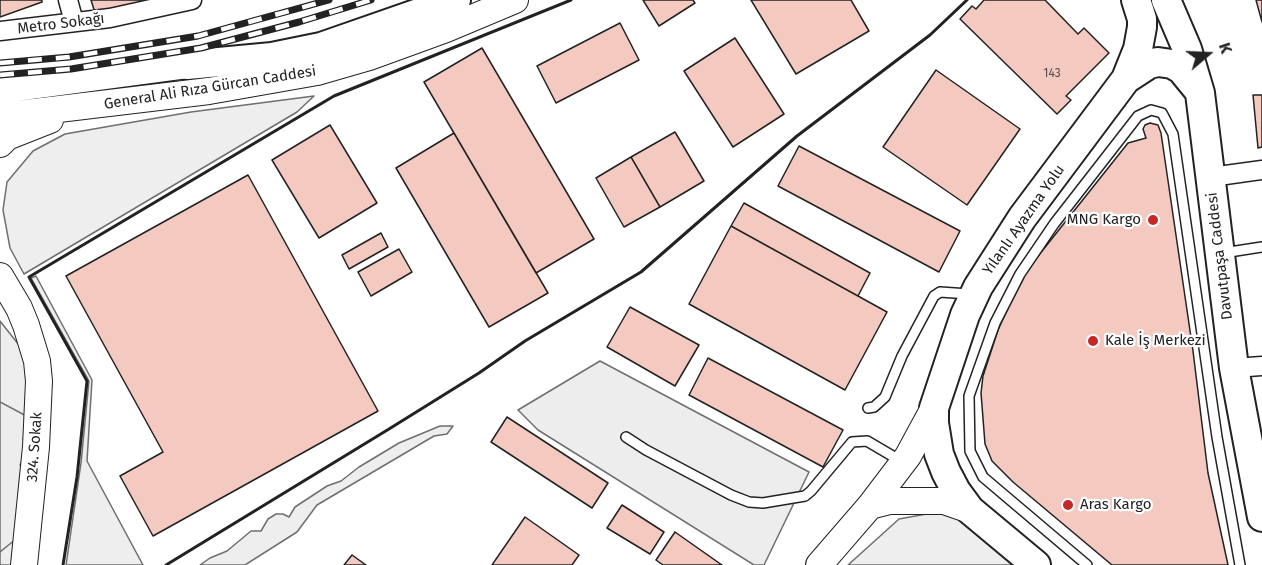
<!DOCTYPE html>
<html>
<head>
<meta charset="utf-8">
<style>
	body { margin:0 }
	#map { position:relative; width:1262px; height:565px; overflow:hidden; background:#fff; font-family:"Fira Sans",sans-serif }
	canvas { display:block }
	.north { position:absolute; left:1178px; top:24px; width:60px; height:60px; -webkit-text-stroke:4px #fff; paint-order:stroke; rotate:71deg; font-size:16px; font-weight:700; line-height:24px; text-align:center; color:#222 }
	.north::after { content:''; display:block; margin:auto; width:21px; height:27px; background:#222; clip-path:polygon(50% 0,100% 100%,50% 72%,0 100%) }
</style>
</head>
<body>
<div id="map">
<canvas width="1262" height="565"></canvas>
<div class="north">K</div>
</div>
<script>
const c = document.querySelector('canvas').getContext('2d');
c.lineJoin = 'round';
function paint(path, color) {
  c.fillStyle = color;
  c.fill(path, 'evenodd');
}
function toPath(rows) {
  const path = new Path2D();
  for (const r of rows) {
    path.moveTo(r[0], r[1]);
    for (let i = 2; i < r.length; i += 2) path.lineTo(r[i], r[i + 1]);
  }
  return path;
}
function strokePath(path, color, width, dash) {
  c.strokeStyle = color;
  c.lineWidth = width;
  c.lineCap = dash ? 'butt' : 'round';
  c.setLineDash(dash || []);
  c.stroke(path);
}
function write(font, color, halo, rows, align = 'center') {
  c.font = font + ' "Fira Sans",sans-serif';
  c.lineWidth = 4.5;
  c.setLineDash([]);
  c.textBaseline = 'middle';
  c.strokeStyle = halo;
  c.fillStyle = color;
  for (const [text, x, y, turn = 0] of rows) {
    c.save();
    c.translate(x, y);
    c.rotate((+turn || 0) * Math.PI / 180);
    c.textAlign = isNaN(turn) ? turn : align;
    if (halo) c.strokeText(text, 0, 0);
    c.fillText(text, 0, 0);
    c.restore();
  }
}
const green = toPath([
	[314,96,297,112,24,274,10,248,3,210,7,182,33,151,65,134,191,112,314,96],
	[36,276,92,380,87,461,143,565,66,565,81,463,89,381,31,278,36,276],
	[0,321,19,345,33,380,18,565,0,565,0,321],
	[440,426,453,426,447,434,434,436,317,505,297,532,245,565,200,565,210,558,227,551,251,531,261,531,268,519,276,514,283,514,289,517,295,507,327,486,341,481,359,467,399,443,440,426],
	[954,509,1021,565,848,565,899,519,954,509]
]);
const parking = toPath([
	[600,361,809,472,764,565,754,565,538,430,518,410,600,361],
	[0,402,32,419,23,439,30,444,20,465,27,470,21,535,0,552,0,402]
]);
const building = toPath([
	[0,0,42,0,42,2,0,17,0,0],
	[91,0,141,0,142,3,96,16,91,0],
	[643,0,693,0,695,3,659,26,643,0],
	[751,0,851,0,869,31,796,74,751,0],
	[984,0,1045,0,1078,34,1084,28,1109,53,1066,96,1071,100,1057,114,960,19,972,6,976,9,984,0],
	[1256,0,1262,0,1262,22,1256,0],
	[620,23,639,60,556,103,537,66,620,23],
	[735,38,784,114,733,147,684,71,735,38],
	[482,48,594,239,536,273,424,82,482,48],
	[936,70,1020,129,967,205,883,147,936,70],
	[1253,95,1262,95,1262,147,1258,148,1253,95],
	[1150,123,1158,125,1161,133,1193,351,1208,473,1228,565,1112,565,1013,482,992,461,985,444,981,393,983,376,998,330,1013,297,1027,270,1128,143,1146,138,1143,129,1145,125,1150,123],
	[330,125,377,203,319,238,272,160,330,125],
	[675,132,704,181,660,207,631,157,675,132],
	[454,133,548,293,489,327,396,168,454,133],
	[799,146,960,231,939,272,778,186,799,146],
	[631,157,660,207,624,227,596,178,631,157],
	[248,175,378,411,153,536,120,476,163,452,66,276,248,175],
	[744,203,870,273,858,296,731,226,744,203],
	[731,226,887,312,845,390,689,304,731,226],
	[381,233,388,247,349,269,342,255,381,233],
	[399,249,412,272,371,296,358,272,399,249],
	[630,307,699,345,675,386,607,347,630,307],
	[708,358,843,430,823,467,689,395,708,358],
	[507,417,608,483,592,508,491,442,507,417],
	[622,505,664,532,650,554,607,528,622,505],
	[525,517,579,555,572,565,492,565,525,517],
	[675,532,722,565,663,565,656,560,675,532],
	[352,555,366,565,344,565,352,555]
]);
const lane = toPath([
	[1223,253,1262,247],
	[868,408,874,407,885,397,902,356,934,296,940,292,969,294],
	[626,437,646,450,731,495,749,502,763,503,805,496,811,491,852,442,867,441,901,461],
	[1087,565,983,477,970,451,969,396,995,323,1020,274,1054,224,1138,116,1151,110,1162,113,1173,134,1217,437,1240,565]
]);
const street = toPath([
	[68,0,74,22],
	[0,31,110,18,192,0],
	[1211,177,1262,170],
	[1234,368,1262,366]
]);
const secondary = toPath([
	[0,90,187,65],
	[0,116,209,91,317,72,369,57,446,29,515,0],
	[0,144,7,137,50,120],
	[0,276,19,308,26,325,37,361,39,381,36,447,24,565],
	[870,506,890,501,944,501,970,510],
	[819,565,870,506,908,456,934,408]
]);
const primary = toPath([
	[1166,0,1187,49,1200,93,1234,368,1262,517],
	[187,65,272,57,321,47,456,0],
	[1126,79,1149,64,1158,62,1172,64,1181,69,1199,91],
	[1036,565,970,510,956,491,946,472,939,454,934,423,934,408,965,315,978,287,1022,218,1126,79,1138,49,1142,27,1142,19,1136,0]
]);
const rail = toPath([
	[0,63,69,57,198,36,329,0],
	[0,75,71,69,201,48,299,22,371,0]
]);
const wall = toPath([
	[63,565,77,477,87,381,29,277,334,96,571,0],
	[166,565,389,429,479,373,525,341,641,272,797,136,930,35,967,0]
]);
const markers = [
	[1153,220,6,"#c62828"],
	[1093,341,6,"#c62828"],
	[1068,505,6,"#c62828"]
];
const numberNames = [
	["143",1052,74]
];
const streetNames = [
	["Metro Sokağı",61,24,-7],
	["General Ali Rıza Gürcan Caddesi",210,88,-9],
	["Yılanlı Ayazma Yolu",1024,220,-55],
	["Davutpaşa Caddesi",1220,256,-97],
	["324. Sokak",35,447,-86]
];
const poiNames = [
	["MNG Kargo",1141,220,"right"],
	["Kale İş Merkezi",1105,341],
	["Aras Kargo",1080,505]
];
paint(green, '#eee');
strokePath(green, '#6f6f6f', 1.5);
paint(parking, '#ededed');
strokePath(parking, '#6f6f6f', 1.5);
paint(building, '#f3c9c0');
strokePath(building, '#222', 1.5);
strokePath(lane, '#222', 12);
strokePath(street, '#222', 21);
strokePath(secondary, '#222', 28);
strokePath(primary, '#222', 32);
strokePath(lane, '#fff', 9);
strokePath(street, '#fff', 18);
strokePath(secondary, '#fff', 26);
strokePath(primary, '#fff', 28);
strokePath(rail, '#222', 7);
strokePath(rail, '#fff', 4.5, [14]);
strokePath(wall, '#222', 3);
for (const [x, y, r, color] of markers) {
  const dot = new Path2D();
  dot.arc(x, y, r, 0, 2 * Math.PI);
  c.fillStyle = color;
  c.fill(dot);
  strokePath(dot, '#fff', 2);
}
write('12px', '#564c4a', null, numberNames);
write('15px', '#222', '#fff', streetNames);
write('15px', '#222', '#fff', poiNames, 'left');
</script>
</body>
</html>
